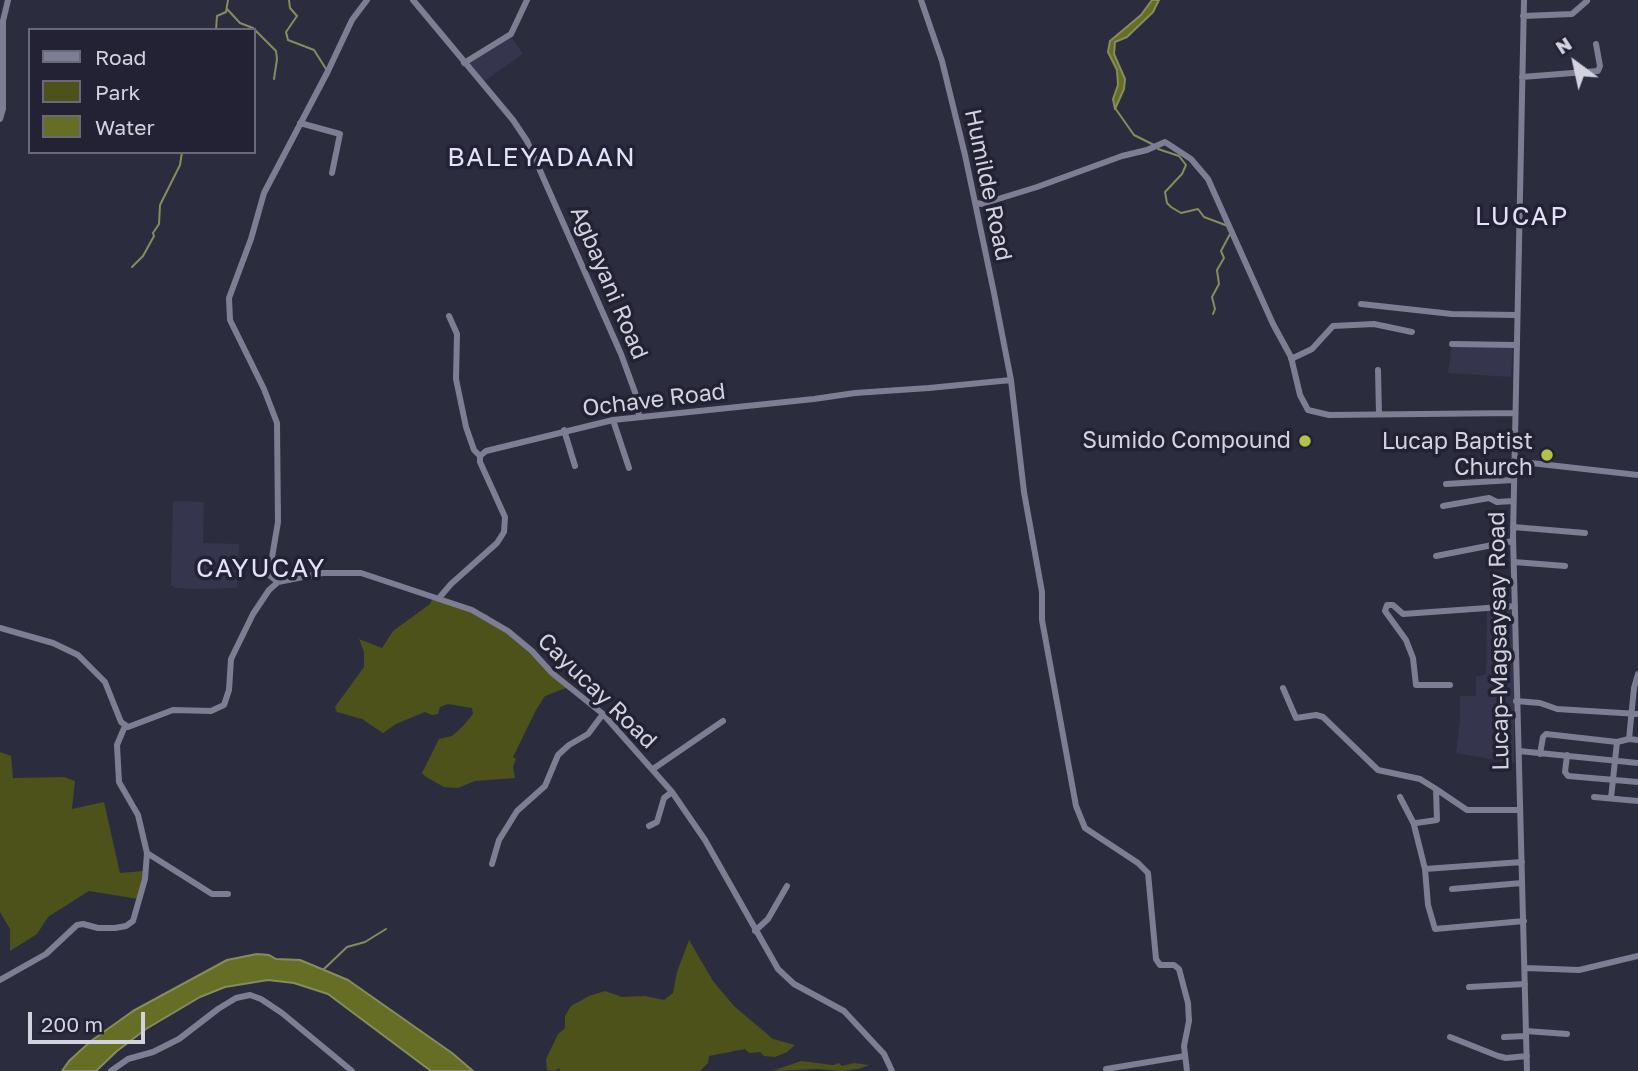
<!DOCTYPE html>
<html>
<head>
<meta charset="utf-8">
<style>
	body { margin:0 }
	#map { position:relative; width:1638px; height:1071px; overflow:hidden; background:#2c2c3f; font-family:"Golos Text",sans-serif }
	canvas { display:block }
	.legend { position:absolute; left:28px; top:28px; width:228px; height:126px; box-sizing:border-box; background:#232235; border:2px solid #696979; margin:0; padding:9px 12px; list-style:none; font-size:21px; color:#d3d3e0 }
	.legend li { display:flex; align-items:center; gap:14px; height:35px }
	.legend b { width:35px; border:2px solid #696979 }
	.north { position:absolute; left:1540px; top:28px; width:70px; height:70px; -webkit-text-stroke:5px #232235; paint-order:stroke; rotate:327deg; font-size:19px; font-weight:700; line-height:28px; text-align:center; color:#d3d3e0 }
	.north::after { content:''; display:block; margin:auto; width:24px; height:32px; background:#d3d3e0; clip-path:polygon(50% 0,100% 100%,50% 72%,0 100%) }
	.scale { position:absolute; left:28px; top:1012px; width:117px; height:32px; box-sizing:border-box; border:4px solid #d3d3e0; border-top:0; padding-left:9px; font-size:21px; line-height:24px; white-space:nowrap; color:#d3d3e0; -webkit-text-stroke:5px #232235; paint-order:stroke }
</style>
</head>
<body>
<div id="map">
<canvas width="1638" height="1071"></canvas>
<ul class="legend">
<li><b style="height:9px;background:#7d7d93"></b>Road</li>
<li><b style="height:19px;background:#4c521a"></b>Park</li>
<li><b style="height:19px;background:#666d25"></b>Water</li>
</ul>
<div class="north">N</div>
<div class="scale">200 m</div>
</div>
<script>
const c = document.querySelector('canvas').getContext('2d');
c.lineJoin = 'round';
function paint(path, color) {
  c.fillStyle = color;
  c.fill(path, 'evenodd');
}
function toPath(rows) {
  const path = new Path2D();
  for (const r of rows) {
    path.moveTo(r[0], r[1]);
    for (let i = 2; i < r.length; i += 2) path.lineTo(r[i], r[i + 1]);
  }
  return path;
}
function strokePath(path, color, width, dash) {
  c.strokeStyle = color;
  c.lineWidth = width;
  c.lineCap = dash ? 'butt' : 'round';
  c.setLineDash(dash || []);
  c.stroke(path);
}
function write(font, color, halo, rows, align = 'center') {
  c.font = font + ' "Golos Text",sans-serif';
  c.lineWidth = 7;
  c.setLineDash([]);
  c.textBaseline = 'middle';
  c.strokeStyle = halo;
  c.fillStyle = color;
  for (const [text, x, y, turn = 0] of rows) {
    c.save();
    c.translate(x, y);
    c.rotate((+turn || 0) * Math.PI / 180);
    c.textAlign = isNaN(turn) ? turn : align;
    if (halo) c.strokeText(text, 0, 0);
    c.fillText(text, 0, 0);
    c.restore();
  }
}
const built = toPath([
	[510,35,523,54,483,82,466,61],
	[1452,344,1513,345,1511,377,1448,373],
	[173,501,204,502,203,543,239,544,237,588,198,589,175,588,171,585],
	[1512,607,1514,675,1514,763,1456,753,1460,720,1460,696,1476,696,1476,677,1486,674,1487,609]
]);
const green = toPath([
	[434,596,487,615,571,686,545,696,536,710,513,757,516,759,513,767,515,778,475,781,458,788,444,787,426,777,422,773,439,739,452,736,463,726,473,714,472,708,448,704,440,707,438,714,432,715,425,712,396,724,383,733,362,719,337,712,335,707,364,667,364,652,359,639,382,648,393,631,430,604],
	[0,752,11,756,13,778,64,777,75,781,72,809,104,802,120,873,144,871,138,899,89,891,48,917,37,934,10,951,10,929,0,912],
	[689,940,713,981,734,1006,773,1039,795,1045,787,1052,775,1057,764,1056,760,1052,749,1053,745,1049,709,1056,708,1063,700,1071,560,1071,559,1068,555,1071,547,1070,546,1059,558,1034,565,1028,565,1016,571,1006,589,996,605,991,622,997,645,996,664,1000,673,993,677,972],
	[801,1061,833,1065,839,1063,842,1066,854,1063,870,1065,858,1069,842,1071,818,1069,772,1071]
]);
const water = toPath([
	[1152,0,1159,0,1153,12,1127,37,1115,42,1114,54,1125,79,1124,89,1115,109,1113,99,1118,85,1117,70,1108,52,1110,41,1141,15,1152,0],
	[257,954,269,955,276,959,300,960,348,980,452,1053,473,1071,431,1071,328,994,294,983,268,980,225,987,200,997,146,1029,117,1051,96,1071,62,1071,69,1061,91,1041,133,1011,227,960,257,954]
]);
const stream = toPath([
	[289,0,290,8,297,16,286,32,288,40,314,50,326,69],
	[227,9,240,23,253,28,276,51,277,59,274,79],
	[216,30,217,16,226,12,228,0],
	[1115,108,1134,135,1154,145],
	[1158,149,1179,156,1186,165,1182,174,1165,192,1167,203,1171,207,1181,213,1198,209,1204,217,1228,226],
	[132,267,143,256,154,236,153,233,159,224,160,205,180,165,182,152],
	[1213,314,1215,309,1212,297,1219,284,1217,270,1224,258,1221,251,1230,234],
	[324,969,347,947,365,942,386,929]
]);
const minor = toPath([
	[413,0,513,120,527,141,621,354,636,395,639,416],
	[921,0,942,61,965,155,994,293,1011,380,1024,492,1042,592,1042,620,1076,806,1085,828,1138,863,1148,873,1156,959,1160,965,1174,965,1179,969,1188,1003,1189,1021,1184,1046,1187,1071],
	[1524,0,1513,536,1527,1071],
	[1523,16,1572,14,1587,1],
	[464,63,511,34,527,0],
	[1522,77,1598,71,1600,66,1596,44],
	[0,119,3,109,3,21,8,0],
	[300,123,340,134,332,173],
	[976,203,982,204,1037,187,1122,156,1147,150,1165,142,1191,159,1208,179,1273,324,1291,357,1300,395,1308,410,1329,415,1514,413],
	[1361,304,1452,314,1516,315],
	[449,316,457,334,456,379,466,427,474,450,480,456],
	[1452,344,1516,345],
	[1291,359,1312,349,1333,326,1374,324,1412,332],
	[1378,370,1379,414],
	[613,420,629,468],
	[564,430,575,466],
	[1513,461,1638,475],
	[1446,484,1513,480],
	[1443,506,1489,498,1497,502,1513,501],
	[1513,527,1585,533],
	[1436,556,1513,541],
	[1514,562,1565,566],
	[278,582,269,575,278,522,277,423,264,389,230,320,229,298,251,239,264,193,328,71,352,20,367,0],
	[439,598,451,584,497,543,504,532,505,517,480,462,480,456,486,451,613,420,814,399,855,393,929,388,1011,380],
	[0,628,53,643,78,655,105,682,121,722,128,727,173,710,211,711,224,705,229,690,231,659,253,614,269,590,278,582,323,573,361,573,472,610,508,631,532,651,552,673,603,714,672,792,705,840,778,969,794,984,844,1011,884,1054,892,1071],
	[1450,685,1416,685,1413,658,1406,640,1385,611,1387,605,1393,605,1403,614,1515,606],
	[1283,688,1296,718,1316,715,1323,717,1378,770,1420,779,1436,789],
	[1516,701,1540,703,1557,709,1638,714],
	[1629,739,1634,688,1638,674],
	[1519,751,1638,763],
	[1540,754,1543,737,1546,734,1617,742,1629,739,1638,740],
	[1567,755,1565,772,1568,776,1638,782],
	[653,769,723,721],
	[1400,797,1414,824],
	[1594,797,1638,801],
	[1611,798,1617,742],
	[1520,810,1467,810,1436,789,1437,820,1416,823,1414,825,1425,869,1428,905,1435,929,1524,921],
	[649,826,657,822,664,798,672,792],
	[147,853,212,894,228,894],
	[492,864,499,840,517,811,545,786,558,755,569,745,588,734,603,714],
	[1425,869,1522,862],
	[1452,889,1522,883],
	[755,931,768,919,787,886],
	[1525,968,1579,970,1638,956],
	[0,980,46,954,77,925,83,924,98,928,115,928,126,926,133,921,145,879,147,853,138,815,119,782,117,745,125,726],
	[1469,987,1525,984],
	[1526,1031,1567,1034],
	[1450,1037,1498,1056,1506,1058,1527,1056],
	[1504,1037,1526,1036],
	[1106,1069,1185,1056],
	[111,1071,128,1059,153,1052,179,1039,218,1009,236,998,250,995,261,999,282,1013,352,1071]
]);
const markers = [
	[1305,441,7,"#b5c24a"],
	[1547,455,7,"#b5c24a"]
];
const streetNames = [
	["Humilde Road",988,185,78],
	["Agbayani Road",609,283,67],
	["Ochave Road",654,400,-7],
	["Lucap-Magsaysay Road",1499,641,-91],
	["Cayucay Road",597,691,44]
];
const poiNames = [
	["Sumido Compound",1291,441],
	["Lucap Baptist",1533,442],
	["Church",1533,468]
];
const quarterNames = [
	["BALEYADAAN",542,158],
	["LUCAP",1522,217],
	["CAYUCAY",261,569]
];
paint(built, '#36354e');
paint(green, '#4c521a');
paint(water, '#666d25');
strokePath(water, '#878c5d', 2);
strokePath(stream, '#878c5d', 2);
strokePath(minor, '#7d7d93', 6);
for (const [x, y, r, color] of markers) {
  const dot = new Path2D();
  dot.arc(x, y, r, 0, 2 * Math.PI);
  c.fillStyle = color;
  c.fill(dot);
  strokePath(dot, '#232235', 2.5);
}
write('23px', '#d3d3e0', '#232235', streetNames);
write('23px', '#d3d3e0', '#232235', poiNames, 'right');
c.letterSpacing = '2px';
write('26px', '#e2e2fb', '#232235', quarterNames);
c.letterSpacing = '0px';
</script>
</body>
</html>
